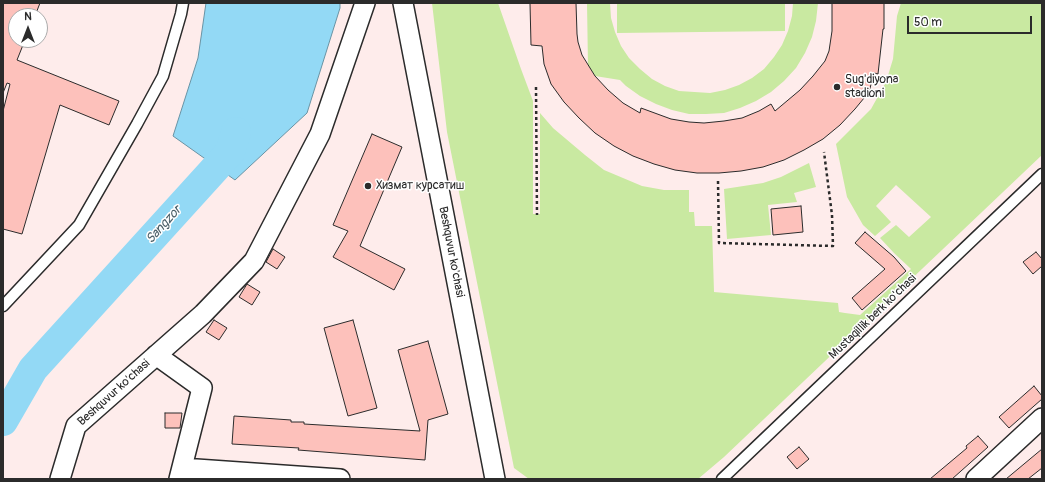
<!DOCTYPE html>
<html>
<head>
<meta charset="utf-8">
<style>
	body { margin:0 }
	#map { position:relative; width:1045px; height:482px; overflow:hidden; background:#feeceb; font-family:Pangolin,sans-serif }
	canvas { display:block }
	.frame { position:absolute; inset:0; border:4px solid #2b2b2b; pointer-events:none }
	.north { position:absolute; left:8px; top:8px; width:40px; height:40px; box-sizing:border-box; background:#fff; border:1px solid #aaa; border-radius:50%; rotate:0deg; font-size:11px; font-weight:700; line-height:16px; text-align:center; color:#2b2b2b }
	.north::after { content:''; display:block; margin:auto; width:14px; height:18px; background:#2b2b2b; clip-path:polygon(50% 0,100% 100%,50% 72%,0 100%) }
	.scale { position:absolute; left:907px; top:16px; width:125px; height:18px; box-sizing:border-box; border:2px solid #2b2b2b; border-top:0; padding-left:5px; font-size:12px; line-height:14px; white-space:nowrap; color:#2b2b2b; -webkit-text-stroke:3px #fff; paint-order:stroke }
</style>
</head>
<body>
<div id="map">
<canvas width="1045" height="482"></canvas>
<div class="frame"></div>
<div class="north">N</div>
<div class="scale">50 m</div>
</div>
<script>
const c = document.querySelector('canvas').getContext('2d');
c.lineJoin = 'round';
function paint(path, color) {
  c.fillStyle = color;
  c.fill(path, 'evenodd');
}
function toPath(rows) {
  const path = new Path2D();
  for (const r of rows) {
    path.moveTo(r[0], r[1]);
    for (let i = 2; i < r.length; i += 2) path.lineTo(r[i], r[i + 1]);
  }
  return path;
}
function strokePath(path, color, width, dash) {
  c.strokeStyle = color;
  c.lineWidth = width;
  c.lineCap = dash ? 'butt' : 'round';
  c.setLineDash(dash || []);
  c.stroke(path);
}
function write(font, color, halo, rows, align = 'center') {
  c.font = font + ' Pangolin,sans-serif';
  c.lineWidth = 3;
  c.setLineDash([]);
  c.textBaseline = 'middle';
  c.strokeStyle = halo;
  c.fillStyle = color;
  for (const [text, x, y, turn = 0] of rows) {
    c.save();
    c.translate(x, y);
    c.rotate((+turn || 0) * Math.PI / 180);
    c.textAlign = isNaN(turn) ? turn : align;
    if (halo) c.strokeText(text, 0, 0);
    c.fillText(text, 0, 0);
    c.restore();
  }
}
const green = toPath([
	[432,3,498,3,521,69,533,101,533,214,540,214,540,113,553,128,585,155,604,170,642,186,664,190,689,190,689,212,694,212,695,226,712,226,714,292,838,303,839,312,845,313,860,315,911,269,894,253,880,238,896,225,909,237,931,217,896,185,876,206,891,222,875,236,863,225,847,197,836,144,871,109,886,82,893,59,897,16,901,3,1042,3,1042,155,724,457,698,479,529,479,514,468,447,132],
	[587,3,610,3,611,18,615,32,621,46,629,58,640,69,652,79,665,86,679,91,710,93,725,90,739,85,752,78,764,69,774,57,782,45,788,31,792,16,793,3,818,3,816,21,812,37,805,53,796,68,784,81,771,92,756,101,740,108,724,113,706,114,689,114,672,110,656,104,640,96,626,86,620,80,595,76,588,66],
	[617,3,785,3,785,31,617,33],
	[809,163,816,187,794,193,797,202,768,205,771,235,727,239,724,189,763,183,781,177]
]);
const water = toPath([
	[206,3,340,3,340,8,307,113,235,180,173,136,198,58,206,3]
]);
const river = toPath([
	[3,421,33,369,230,152,236,132]
]);
const building = toPath([
	[3,3,40,3,35,16,16,16,16,40,25,40,17,60,119,101,109,125,60,105,22,234,3,229,3,111,10,84,7,83,3,93,3,3],
	[530,3,576,3,577,34,578,42,582,55,595,76,608,90,623,103,640,113,641,108,671,119,689,122,704,123,724,121,742,118,759,111,771,104,775,111,800,90,813,76,825,61,829,51,832,31,832,3,884,3,884,29,883,29,878,74,874,73,869,92,855,109,840,125,823,139,804,150,784,160,763,167,741,171,719,173,697,173,675,170,654,164,633,156,614,146,595,133,579,118,564,102,551,84,544,64,542,46,531,45,530,3],
	[372,134,402,147,360,246,405,269,394,290,333,257,348,231,333,225,372,134],
	[801,206,803,232,773,235,771,209,801,206],
	[865,232,894,257,906,271,862,310,852,298,885,269,855,243,865,232],
	[273,249,285,257,277,269,266,262,273,249],
	[1036,252,1042,259,1042,266,1033,274,1023,262,1036,252],
	[247,284,260,292,252,305,239,297,247,284],
	[214,320,227,328,219,340,206,332,214,320],
	[353,320,377,408,348,416,324,328,353,320],
	[428,341,448,414,428,420,425,460,298,450,299,448,232,444,234,416,291,420,291,422,304,422,304,424,420,431,398,350,428,341],
	[1034,386,1042,396,1042,399,1009,428,999,417,1034,386],
	[165,413,182,413,180,428,165,428,165,413],
	[978,436,988,447,952,479,930,479,967,448,966,446,978,436],
	[799,447,809,459,797,469,787,457,799,447],
	[1042,449,1042,468,1028,479,1006,479,1042,449]
]);
const path = toPath([
	[536,87,537,215],
	[718,181,719,243,833,246,832,215,824,152]
]);
const service = toPath([
	[3,306,79,225,137,124,163,76,181,14,183,3],
	[722,479,1042,174]
]);
const minor = toPath([
	[403,3,495,479],
	[156,355,202,388,179,479],
	[182,468,340,479],
	[60,479,76,426,203,314,254,261,320,134,365,3],
	[976,479,1042,418]
]);
const markers = [
	[837,87,4,"#2b2b2b"],
	[368,186,4,"#2b2b2b"]
];
const poiNames = [
	["Sug'diyona",845,80],
	["stadioni",845,94],
	["Хизмат курсатиш",376,186]
];
const streetNames = [
	["Beshquvur ko'chasi",451,252,79],
	["Mustaqillik berk ko'chasi",873,317,-44],
	["Beshquvur ko'chasi",114,393,-42]
];
const waterNames = [
	["Sangzor",164,225,-48]
];
paint(green, '#c9e9a1');
paint(water, '#93d9f5');
strokePath(water, '#6993a4', 1);
strokePath(river, '#93d9f5', 30);
paint(building, '#fdc1bb');
strokePath(building, '#2b2b2b', 1);
strokePath(service, '#2b2b2b', 13);
strokePath(minor, '#2b2b2b', 22);
strokePath(path, '#2b2b2b', 2.5, [3, 3]);
strokePath(service, '#fff', 10);
strokePath(minor, '#fff', 19);
for (const [x, y, r, color] of markers) {
  const dot = new Path2D();
  dot.arc(x, y, r, 0, 2 * Math.PI);
  c.fillStyle = color;
  c.fill(dot);
  strokePath(dot, '#fff', 1.5);
}
write('12px', '#2b2b2b', '#fff', poiNames, 'left');
write('12px', '#2b2b2b', '#fff', streetNames);
write('italic 13px', '#4a5f68', '#fff', waterNames);
</script>
</body>
</html>
